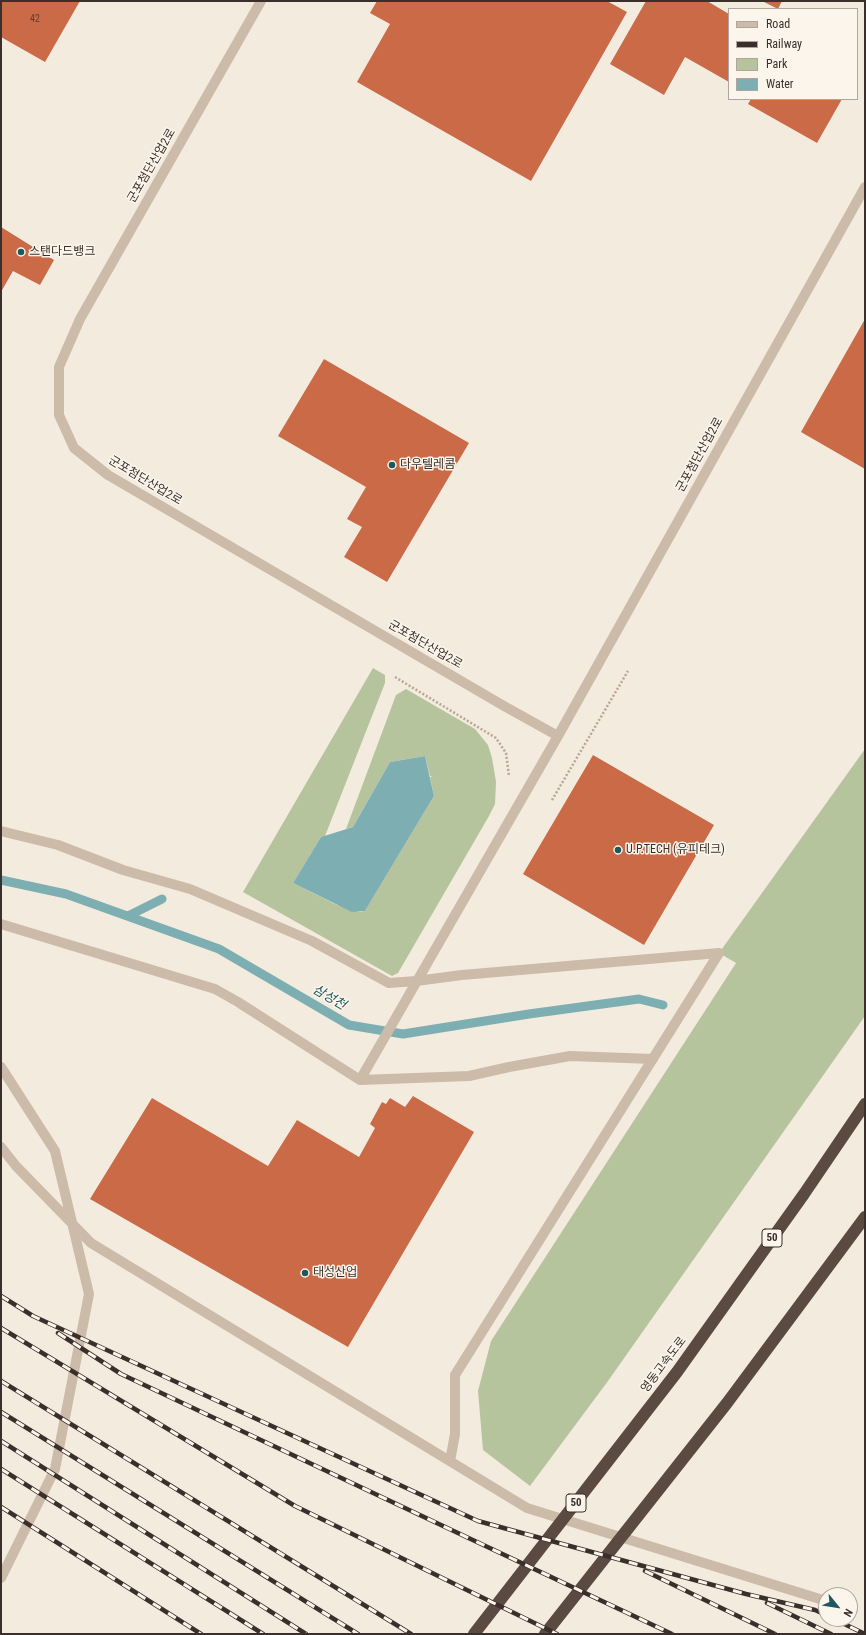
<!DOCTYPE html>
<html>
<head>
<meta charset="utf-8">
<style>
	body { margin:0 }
	#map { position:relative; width:866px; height:1635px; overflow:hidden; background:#f4ebdf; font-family:"Roboto Condensed",sans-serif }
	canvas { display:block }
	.frame { position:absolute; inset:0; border:2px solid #3a2f2a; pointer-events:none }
	.legend { position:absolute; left:728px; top:8px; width:130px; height:92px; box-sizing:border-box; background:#fbf5ec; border:1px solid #aea69e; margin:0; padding:5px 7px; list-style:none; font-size:12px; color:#3a2f2a }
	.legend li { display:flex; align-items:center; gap:8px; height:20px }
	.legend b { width:20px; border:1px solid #aea69e }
	.north { position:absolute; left:818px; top:1587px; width:40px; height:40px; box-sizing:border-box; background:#fbf5ec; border:1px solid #aea69e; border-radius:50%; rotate:120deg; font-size:11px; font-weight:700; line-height:16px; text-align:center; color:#3a2f2a }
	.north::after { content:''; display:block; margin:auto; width:14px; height:18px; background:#1d585e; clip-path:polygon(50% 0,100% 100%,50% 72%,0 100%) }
</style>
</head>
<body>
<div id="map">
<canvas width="866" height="1635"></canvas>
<div class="frame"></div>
<ul class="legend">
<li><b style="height:5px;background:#cdbbaa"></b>Road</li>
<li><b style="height:5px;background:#3a2f2a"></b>Railway</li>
<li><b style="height:11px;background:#b6c49e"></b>Park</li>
<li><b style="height:11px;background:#7dafb2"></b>Water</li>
</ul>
<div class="north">N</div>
</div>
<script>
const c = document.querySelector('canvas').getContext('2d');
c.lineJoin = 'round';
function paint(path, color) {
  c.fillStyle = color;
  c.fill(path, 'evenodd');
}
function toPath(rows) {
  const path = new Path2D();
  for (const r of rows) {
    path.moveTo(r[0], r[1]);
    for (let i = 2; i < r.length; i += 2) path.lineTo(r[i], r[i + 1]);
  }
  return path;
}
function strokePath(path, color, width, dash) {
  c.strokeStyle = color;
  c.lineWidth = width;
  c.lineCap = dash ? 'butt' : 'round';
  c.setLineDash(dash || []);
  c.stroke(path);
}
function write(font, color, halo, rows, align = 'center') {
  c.font = font + ' "Roboto Condensed","Noto Sans KR",sans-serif';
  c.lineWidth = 3;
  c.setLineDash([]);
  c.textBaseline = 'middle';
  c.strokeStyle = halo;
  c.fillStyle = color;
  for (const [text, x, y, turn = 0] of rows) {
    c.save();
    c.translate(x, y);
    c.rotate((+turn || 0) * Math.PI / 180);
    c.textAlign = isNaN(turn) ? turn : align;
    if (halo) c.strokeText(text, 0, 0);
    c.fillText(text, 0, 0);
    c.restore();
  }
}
const green = toPath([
	[373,668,385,675,385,683,325,836,321,837,293,883,337,905,360,912,365,911,434,796,430,777,433,776,430,776,425,756,390,762,353,827,346,829,396,695,406,689,475,729,488,745,492,758,496,782,495,804,489,816,398,973,392,976,243,892],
	[865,749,865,1016,608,1381,530,1486,483,1450,478,1391,491,1341,736,963,719,953]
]);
const water = toPath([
	[425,756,434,796,365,911,352,912,293,883,321,837,353,827,390,762]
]);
const stream = toPath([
	[1,880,66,894,219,949,349,1025,403,1034,529,1014,639,999,663,1005],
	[128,916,162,899]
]);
const building = toPath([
	[1,1,80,1,45,62,1,37],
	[377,1,607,1,627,12,531,181,357,82,390,24,370,13],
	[646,1,707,1,729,14,729,82,685,57,664,95,610,64],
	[762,1,782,1,778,9],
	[751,99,842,99,817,143,748,104],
	[1,227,54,260,40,285,13,271,1,292],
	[865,319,865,469,801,432],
	[324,359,469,443,387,582,344,557,362,527,347,519,366,487,278,436],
	[593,755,714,825,644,945,523,874],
	[413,1096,474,1132,348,1347,90,1199,152,1098,268,1166,297,1120,359,1157,375,1128,370,1124,382,1102,386,1104,390,1098,405,1107]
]);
const path = toPath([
	[395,677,496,738,506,753,509,776],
	[552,800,628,671]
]);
const minor = toPath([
	[261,1,80,319,59,367,59,415,74,448,108,475,504,706,558,736,865,187],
	[1,831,58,845,123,870,190,889,312,941,389,983,416,981,462,975,719,953],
	[1,924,215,989,238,1002,360,1080,469,1076,509,1067,570,1056,653,1059],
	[1,1067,55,1151,89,1294,55,1469,1,1578],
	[360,1080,558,736],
	[1,1147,16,1166,91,1243,527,1508,823,1600],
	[450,1461,455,1434,455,1375,719,953]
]);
const highway = toPath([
	[474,1634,677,1372,804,1194,865,1104],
	[545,1634,727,1403,865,1217]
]);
const rail = toPath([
	[1,1296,33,1316,478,1521,746,1594,815,1610,826,1615],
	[1,1328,295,1506,557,1634],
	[58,1333,121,1374,672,1634],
	[1,1381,411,1634],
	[1,1412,358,1634],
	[1,1441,306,1634],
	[1,1469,263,1634],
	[1,1507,201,1634],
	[645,1571,775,1634],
	[767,1603,831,1634],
	[834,1619,865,1634]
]);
const markers = [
	[21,252,4,"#1d585e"],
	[392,465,4,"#1d585e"],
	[618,850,4,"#1d585e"],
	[305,1273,4,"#1d585e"]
];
const numberNames = [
	["42",35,19]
];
const shields = [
	[772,1238,20],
	[576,1503,20]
];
const shieldNames = [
	["50",772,1238],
	["50",576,1503]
];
const streetNames = [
	["군포첨단산업2로",152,166,-60],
	["군포첨단산업2로",700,455,-61],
	["군포첨단산업2로",145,481,31],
	["군포첨단산업2로",425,645,30],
	["영동고속도로",664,1365,-53]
];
const poiNames = [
	["스탠다드뱅크",29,252],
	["다우텔레콤",400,465],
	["U.P.TECH (유피테크)",626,850],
	["태성산업",313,1273]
];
const waterNames = [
	["삼성천",329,998,30]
];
paint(green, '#b6c49e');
paint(water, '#7dafb2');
strokePath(stream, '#7dafb2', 9);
paint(building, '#ca6a47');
strokePath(path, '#b9a594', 2.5, [2, 2]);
strokePath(minor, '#cdbbaa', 10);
strokePath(highway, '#5b4a41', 12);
strokePath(rail, '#3a2f2a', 4.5);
strokePath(rail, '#fbf5ec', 3, [9]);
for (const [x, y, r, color] of markers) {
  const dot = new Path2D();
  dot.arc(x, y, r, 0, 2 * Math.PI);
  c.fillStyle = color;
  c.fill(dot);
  strokePath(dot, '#fbf5ec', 1.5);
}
write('10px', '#5e3e31', null, numberNames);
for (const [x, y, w] of shields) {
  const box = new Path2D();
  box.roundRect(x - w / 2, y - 9, w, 18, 3);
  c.fillStyle = '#fbf5ec';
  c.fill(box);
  strokePath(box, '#3a2f2a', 1);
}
write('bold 11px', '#3a2f2a', null, shieldNames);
write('12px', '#3a2f2a', '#fbf5ec', streetNames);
write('12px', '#3a2f2a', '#fbf5ec', poiNames, 'left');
write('italic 13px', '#1d585e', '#fbf5ec', waterNames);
</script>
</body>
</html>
